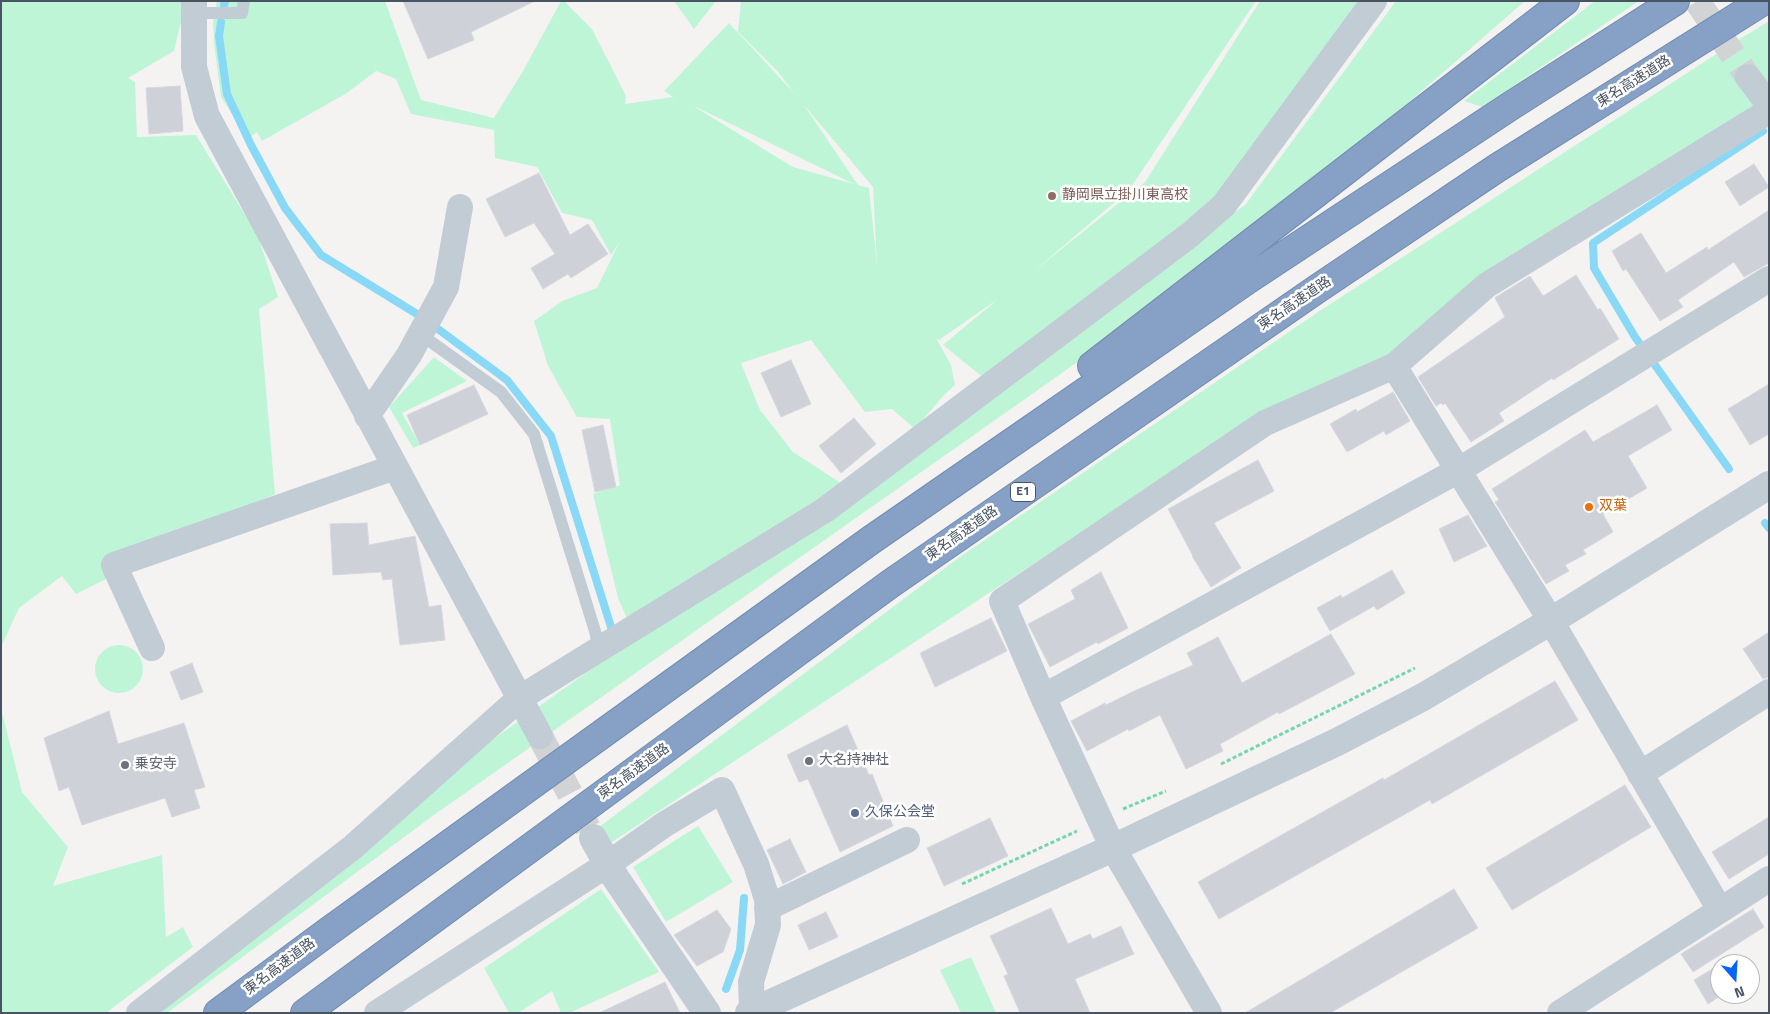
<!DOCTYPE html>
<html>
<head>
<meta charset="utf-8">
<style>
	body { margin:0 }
	#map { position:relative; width:1770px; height:1014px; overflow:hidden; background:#f5f3f2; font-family:"Titillium Web",sans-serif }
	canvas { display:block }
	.frame { position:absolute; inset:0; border:2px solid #485462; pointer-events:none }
	.north { position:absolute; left:1710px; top:954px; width:50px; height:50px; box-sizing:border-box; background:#fff; border:1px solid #b6bbc0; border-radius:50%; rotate:161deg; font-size:14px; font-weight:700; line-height:20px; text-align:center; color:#485462 }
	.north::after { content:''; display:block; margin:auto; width:18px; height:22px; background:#0863f9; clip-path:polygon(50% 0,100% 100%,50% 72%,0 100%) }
</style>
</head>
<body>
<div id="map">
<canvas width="1770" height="1014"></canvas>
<div class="frame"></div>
<div class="north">N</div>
</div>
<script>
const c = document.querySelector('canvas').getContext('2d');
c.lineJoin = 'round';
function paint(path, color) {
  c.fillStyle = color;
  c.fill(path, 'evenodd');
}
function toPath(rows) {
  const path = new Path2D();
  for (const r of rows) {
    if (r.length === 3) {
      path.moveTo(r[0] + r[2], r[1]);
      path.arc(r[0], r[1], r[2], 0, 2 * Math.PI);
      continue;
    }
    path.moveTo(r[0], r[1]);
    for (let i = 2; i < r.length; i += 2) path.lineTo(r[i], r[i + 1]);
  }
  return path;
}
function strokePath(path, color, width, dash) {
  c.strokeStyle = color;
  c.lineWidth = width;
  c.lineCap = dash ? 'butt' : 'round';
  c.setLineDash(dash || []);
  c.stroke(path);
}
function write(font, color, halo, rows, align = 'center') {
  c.font = font + ' "Titillium Web","Noto Sans JP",sans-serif';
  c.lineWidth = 5;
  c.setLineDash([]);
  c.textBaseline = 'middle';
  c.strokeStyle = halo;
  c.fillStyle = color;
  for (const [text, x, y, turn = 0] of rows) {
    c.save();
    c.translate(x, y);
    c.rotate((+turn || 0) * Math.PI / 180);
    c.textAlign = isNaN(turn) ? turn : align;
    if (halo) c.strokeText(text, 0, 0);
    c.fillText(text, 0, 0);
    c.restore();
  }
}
const green = toPath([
	[1,1,186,1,174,51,128,78,135,82,137,137,196,135,258,236,278,297,259,309,275,494,114,565,106,579,76,594,62,576,19,608,1,647],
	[217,1,385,1,421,100,494,118,523,71,561,1,564,1,592,29,626,96,625,104,673,97,664,91,729,23,794,93,778,72,738,32,741,1,1256,1,1129,190,1034,271,1145,182,1260,1,1374,1,1224,205,1001,377,1245,205,1396,1,1525,1,1251,240,434,815,167,1013,133,1013,471,755,842,490,628,621,618,598,593,494,620,485,610,419,577,417,548,366,534,321,562,301,597,288,619,243,611,255,592,220,562,213,537,167,495,158,494,130,411,114,396,79,376,71,347,93,262,141,257,132,248,139,221,97,214,43,213,22],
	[804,105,873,187,877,266,869,188,858,185],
	[695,107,696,107,854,184,793,167],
	[998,299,943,345,991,384,847,487,793,452,760,410,741,363,811,340,865,412,892,409,915,429,944,395,955,385,951,365,936,338,939,340],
	[674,1,716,1,694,29],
	[1595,1,1639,1,1482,107,1464,101],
	[1769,21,1769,99,1388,356,1260,414,600,850,591,833,957,559,1318,312,1738,40],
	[434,357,467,381,402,413,420,445,413,448,389,407],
	[119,669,24],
	[1,708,22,792,68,847,53,886,162,855,166,937,183,927,193,947,106,1013,1,1013],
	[698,826,733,882,666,922,633,867],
	[601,889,659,972,569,1013,561,1013,552,991,518,1013,509,1013,484,968],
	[971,957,996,1013,961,1013,940,970]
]);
const stream = toPath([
	[224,5,225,1],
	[221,22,219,36,227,94,251,145,285,208,321,255,417,314],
	[438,329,507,380,551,436,612,630],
	[1729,469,1635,337,1594,268,1593,243,1763,131],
	[1765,523,1769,528],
	[726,989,740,950,744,898]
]);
const building = toPath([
	[403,1,535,1,471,32,474,40,428,59,403,1],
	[180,86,183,131,149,134,146,88,180,86],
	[1754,164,1769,187,1740,206,1725,182,1754,164],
	[539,173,570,235,588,224,608,254,571,278,568,274,543,289,531,268,555,254,534,223,505,237,486,199,539,173],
	[1769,210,1769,263,1744,277,1734,262,1678,300,1683,307,1660,321,1626,269,1623,271,1612,251,1641,233,1666,273,1707,247,1708,250,1769,210],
	[1576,275,1598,310,1600,308,1619,339,1553,380,1552,378,1499,413,1504,421,1471,442,1445,403,1443,405,1441,403,1436,406,1418,377,1505,317,1495,298,1496,297,1530,276,1543,296,1576,275],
	[791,360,811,404,781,417,761,373,791,360],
	[1769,384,1769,434,1750,445,1728,409,1769,384],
	[474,385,488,414,420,445,407,415,474,385],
	[1393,392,1410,421,1386,435,1384,431,1347,452,1330,424,1356,409,1357,412,1393,392],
	[1657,405,1672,430,1628,456,1647,488,1603,514,1613,532,1583,550,1586,554,1565,565,1569,571,1546,584,1495,502,1499,500,1492,489,1585,430,1593,442,1657,405],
	[854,418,876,444,841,473,819,446,854,418],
	[603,425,616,487,595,492,582,430,603,425],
	[1258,460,1274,491,1214,523,1241,568,1211,587,1192,556,1193,556,1168,509,1258,460],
	[1468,515,1487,546,1454,562,1439,529,1468,515],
	[367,523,369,545,415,536,429,607,441,605,445,640,400,645,392,579,383,580,381,572,333,575,330,524,367,523],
	[1392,570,1405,593,1377,610,1374,606,1330,631,1317,608,1341,595,1342,598,1392,570],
	[1101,572,1128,628,1098,644,1097,642,1050,667,1028,624,1075,599,1071,590,1101,572],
	[991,618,1007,651,935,687,920,653,991,618],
	[1769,632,1769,677,1763,679,1743,649,1769,632],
	[1331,634,1355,674,1279,714,1278,712,1220,744,1223,751,1186,769,1160,715,1129,731,1128,729,1087,751,1071,721,1105,703,1106,705,1132,692,1193,665,1187,653,1218,637,1242,683,1331,634],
	[192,663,203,692,181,700,170,672,192,663],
	[1555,681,1578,720,1432,804,1430,800,1219,919,1198,882,1383,778,1384,780,1555,681],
	[109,711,118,744,184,723,205,787,194,790,200,808,172,817,165,798,82,825,69,787,59,791,44,738,109,711],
	[847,725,869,775,872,774,893,826,840,852,808,779,799,782,787,755,847,725],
	[1625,785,1651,827,1512,910,1486,868,1625,785],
	[1769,817,1769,854,1729,879,1712,852,1769,817],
	[990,818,1008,856,944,886,927,848,990,818],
	[790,839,806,872,783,884,767,850,790,839],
	[1454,889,1478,928,1330,1013,1245,1013,1454,889],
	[1051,908,1068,944,1090,934,1093,939,1121,926,1134,954,1075,979,1090,1013,1020,1013,1004,976,1008,974,990,936,1051,908],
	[1753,909,1764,927,1693,972,1681,954,1753,909],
	[717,910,731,929,723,952,697,966,674,935,717,910],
	[826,912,838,937,809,950,798,925,826,912],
	[1712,969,1720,981,1720,994,1723,994,1708,1004,1694,980,1712,969],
	[665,982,680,1013,599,1013,665,982]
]);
const minorTunnel = toPath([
	[1697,1,1748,77],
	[540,736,593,838]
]);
const path = toPath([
	[1221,764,1415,668],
	[1123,809,1166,791],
	[962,884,1077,831]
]);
const service = toPath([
	[193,13,242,13,244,1],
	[420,334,501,392,534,434,595,631,599,649]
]);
const minor = toPath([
	[194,1,194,67,207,116,540,736],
	[1748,77,1769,105],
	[367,416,409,355,446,287,460,207],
	[152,648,114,565,395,467],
	[1043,697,1002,601,1265,423,1394,366],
	[1640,774,1769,692],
	[767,908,907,840],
	[1720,910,1551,621,1394,366,1487,285,1769,111],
	[139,1013,353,847,520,698,825,510,1191,234,1224,205,1374,1],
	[377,1013,608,864,665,824,722,790,756,864,767,899,768,925,751,982,752,1011],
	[1209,1013,1113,848,1043,697,1459,470,1769,279],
	[1560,1013,1769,879]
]);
const tertiary = toPath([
	[593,838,615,877,707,1013],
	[749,1013,1113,848,1337,742,1423,697,1551,621,1769,485]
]);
const motorway = toPath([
	[1092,366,1565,1],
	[218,1013,329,931,871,540,1247,280,1512,105,1675,1],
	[305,1013,890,584,1317,289,1497,168,1763,1]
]);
const markers = [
	[1052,196,5,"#8d6e63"],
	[1589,507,5,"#e8710a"],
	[809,761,5,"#6b7280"],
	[125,765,5,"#6b7280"],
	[855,813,5,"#5c6f8a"]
];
const shields = [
	[1023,492,25]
];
const shieldNames = [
	["E1",1023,492]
];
const streetNames = [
	["東名高速道路",1634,82,-32],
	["東名高速道路",1295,304,-34],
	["東名高速道路",962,534,-35],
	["東名高速道路",634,772,-36],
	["東名高速道路",280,967,-37]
];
const educationNames = [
	["静岡県立掛川東高校",1062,196]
];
const foodNames = [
	["双葉",1599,507]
];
const worshipNames = [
	["大名持神社",819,761],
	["乗安寺",135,765]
];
const serviceNames = [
	["久保公会堂",865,813]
];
paint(green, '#bff5d7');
strokePath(stream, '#88d8f6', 8);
paint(building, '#ced1d8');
strokePath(building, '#d6d8de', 1);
strokePath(minorTunnel, '#d2d3d5', 26, [26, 13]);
strokePath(motorway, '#718cb1', 30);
strokePath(path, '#72d7ab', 3, [4, 2.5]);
strokePath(service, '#c2ccd5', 12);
strokePath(minor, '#c2ccd5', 26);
strokePath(tertiary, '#c2ccd5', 28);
strokePath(motorway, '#86a1c5', 28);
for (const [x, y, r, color] of markers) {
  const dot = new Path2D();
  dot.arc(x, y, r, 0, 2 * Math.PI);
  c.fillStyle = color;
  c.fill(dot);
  strokePath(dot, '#fff', 2);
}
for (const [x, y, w] of shields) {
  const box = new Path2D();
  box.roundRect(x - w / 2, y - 9.5, w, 19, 4);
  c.fillStyle = '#fff';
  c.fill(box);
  strokePath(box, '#485462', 1);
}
write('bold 12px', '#485462', null, shieldNames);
write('14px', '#485462', '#fff', streetNames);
write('14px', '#785e54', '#fff', educationNames, 'left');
write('14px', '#c56008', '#fff', foodNames, 'left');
write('14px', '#5b616d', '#fff', worshipNames, 'left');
write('14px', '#4e5e75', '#fff', serviceNames, 'left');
</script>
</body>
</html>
